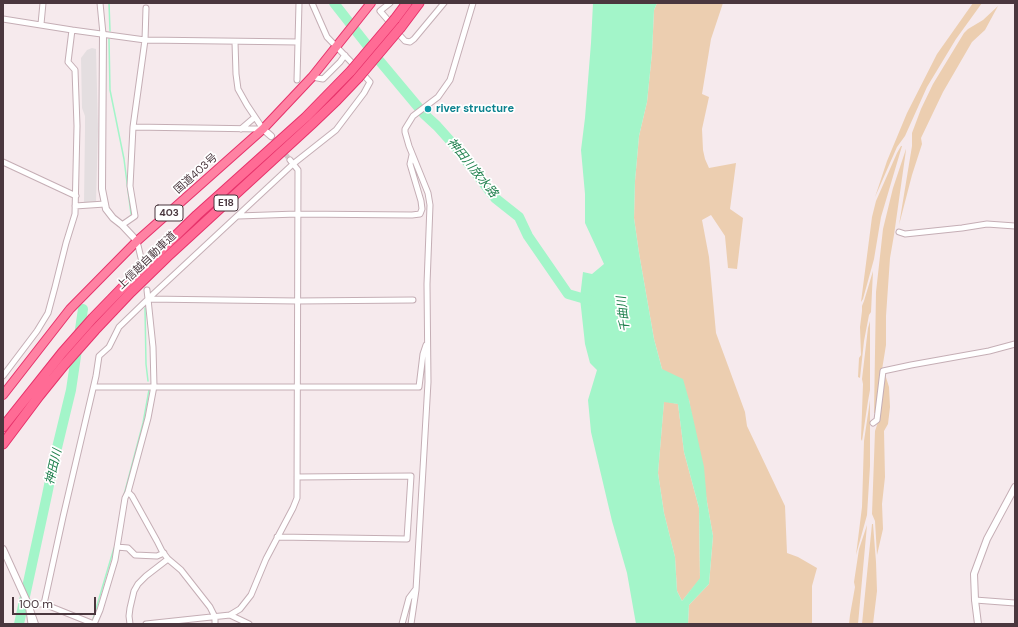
<!DOCTYPE html>
<html>
<head>
<meta charset="utf-8">
<style>
	body { margin:0 }
	#map { position:relative; width:1018px; height:627px; overflow:hidden; background:#f6eaed; font-family:"DM Sans",sans-serif }
	canvas { display:block }
	.frame { position:absolute; inset:0; border:4px solid #4a373e; pointer-events:none }
	.scale { position:absolute; left:12px; top:597px; width:84px; height:18px; box-sizing:border-box; border:2px solid #4a373e; border-top:0; padding-left:5px; font-size:12px; line-height:14px; white-space:nowrap; color:#4a373e; -webkit-text-stroke:3px #fff; paint-order:stroke }
</style>
</head>
<body>
<div id="map">
<canvas width="1018" height="627"></canvas>
<div class="frame"></div>
<div class="scale">100 m</div>
</div>
<script>
const c = document.querySelector('canvas').getContext('2d');
c.lineJoin = 'round';
function paint(path, color) {
  c.fillStyle = color;
  c.fill(path, 'evenodd');
}
function toPath(rows) {
  const path = new Path2D();
  for (const r of rows) {
    path.moveTo(r[0], r[1]);
    for (let i = 2; i < r.length; i += 2) path.lineTo(r[i], r[i + 1]);
  }
  return path;
}
function strokePath(path, color, width, dash) {
  c.strokeStyle = color;
  c.lineWidth = width;
  c.lineCap = dash ? 'butt' : 'round';
  c.setLineDash(dash || []);
  c.stroke(path);
}
function write(font, color, halo, rows, align = 'center') {
  c.font = font + ' "DM Sans","Noto Sans JP",sans-serif';
  c.lineWidth = 3.5;
  c.setLineDash([]);
  c.textBaseline = 'middle';
  c.strokeStyle = halo;
  c.fillStyle = color;
  for (const [text, x, y, turn = 0] of rows) {
    c.save();
    c.translate(x, y);
    c.rotate((+turn || 0) * Math.PI / 180);
    c.textAlign = isNaN(turn) ? turn : align;
    if (halo) c.strokeText(text, 0, 0);
    c.fillText(text, 0, 0);
    c.restore();
  }
}
const green = toPath([
	[657,3,723,3,711,39,702,94,709,97,702,129,703,150,705,159,709,168,736,163,730,209,743,218,737,269,728,268,725,236,711,215,702,220,709,257,716,333,745,412,747,426,785,506,787,553,798,557,817,568,812,586,812,624,688,624,689,605,709,584,713,536,689,400,662,369,654,339,639,253,634,218,635,181,639,136,647,102,652,53,654,10],
	[973,3,982,3,956,39,927,87,905,136,897,147,875,197,887,161,907,113,937,54],
	[998,6,985,30,972,42,943,92,921,138,922,144,912,175,899,225,912,146,912,133,921,109,933,84,964,33,968,29,983,20],
	[901,146,902,146,881,217,874,259,863,299,861,302,872,217,876,201,897,153],
	[906,149,906,150,894,235,890,258,886,316,886,345,875,413,874,413,876,292,883,229,893,188],
	[873,271,871,312,869,315,864,341,860,378,858,377,859,358,861,355,860,327,862,311,862,306,864,301],
	[870,321,870,390,868,401,862,441,861,439,863,384,862,379,868,328],
	[885,374,889,387,890,407,888,424,884,431,885,477,882,504,883,529,877,555,875,521,872,514,875,431,877,425,882,401],
	[870,400,870,466,867,515,856,555,862,507,864,441],
	[664,401,678,404,684,452,699,508,700,579,682,601,677,591,675,557,664,513,658,473],
	[872,524,873,524,876,562,877,591,873,624,862,624],
	[867,525,858,624,849,624,850,615,855,587,854,582,859,549]
]);
const parking = toPath([
	[92,48,96,49,98,129,96,202,84,202,85,130,85,116,82,108,81,58,87,50]
]);
const water = toPath([
	[593,3,657,3,654,10,652,53,647,102,639,136,635,181,634,218,639,253,654,339,662,369,683,379,689,400,704,467,707,502,713,536,709,584,689,605,688,624,636,624,627,573,612,521,591,432,588,400,597,370,590,363,585,344,580,298,583,272,592,274,604,264,585,223,585,194,581,150,585,118,591,43],
	[664,402,678,404,684,452,699,508,700,578,682,601,677,591,675,557,664,513,658,473]
]);
const stream = toPath([
	[109,3,110,31],
	[109,39,110,90,124,159,131,214],
	[145,308,146,364,148,381],
	[124,495,143,423,149,390],
	[93,619,114,548]
]);
const river = toPath([
	[334,3,378,59,424,114,437,126,454,145,495,198,519,217,528,236,568,294,592,301],
	[19,624,47,495,55,456,71,390,83,309]
]);
const minorTunnel = toPath([
	[271,136,290,160]
]);
const minor = toPath([
	[100,3,103,34],
	[312,3,327,37,356,67],
	[390,3,380,11,387,19,395,30,405,41,410,42,414,39,444,3],
	[3,19,72,30,68,62,75,70,77,126,75,214,66,243,55,287,48,313,37,331,3,376],
	[41,24,43,3],
	[72,30,145,40,298,42],
	[235,42,236,74,238,89,247,105,263,129],
	[312,77,323,79,340,62,345,55],
	[297,80,299,3],
	[133,127,262,129],
	[241,129,255,117],
	[3,162,76,196],
	[75,206,105,204],
	[238,216,297,214,412,215,420,214,422,209,421,201,410,164,412,155],
	[122,225,135,216,130,186,133,127,145,40,146,8],
	[899,232,905,234,962,228,987,224,1015,226],
	[137,241,141,258],
	[148,299,297,301,413,300],
	[94,387,419,387,423,354,426,345],
	[873,423,877,420,883,371,911,365,989,351,1015,344],
	[128,492,132,496,157,541,162,551,168,559,181,570,210,607,215,617,215,624],
	[277,537,407,539,411,476,297,477],
	[117,547,128,548,135,555,157,556,164,553],
	[975,600,1015,603],
	[44,604,63,517,96,376,99,356,109,347,119,327,148,299,293,164,336,130,364,93,370,82,362,73],
	[230,615,249,624],
	[31,624,28,604,44,604,94,624],
	[94,624,100,610,115,560,125,498,128,492,148,418,154,386,153,347,148,299,147,290],
	[130,624,129,616,130,608,134,591,138,584,146,576,168,559],
	[146,624,230,615,240,609,251,595,266,559,293,508,297,498,298,170,290,160],
	[402,624,409,598,415,590],
	[411,624,416,590,426,417,428,382,427,284,430,205,428,193,409,146,405,132,405,129,413,116,438,97,450,80,473,3]
]);
const tertiary = toPath([
	[103,34,102,189,106,209,113,218,122,225,137,241],
	[263,129,271,136],
	[3,549,28,604,35,624],
	[978,624,975,600,974,574,987,539,1015,487]
]);
const trunk = toPath([
	[3,395,70,309,137,241,263,129,312,77,371,3]
]);
const motorway = toPath([
	[395,19,407,3],
	[401,27,419,3],
	[3,427,62,353,93,318,126,284,197,215,306,117,351,71],
	[3,444,39,396,64,365,95,330,131,292,167,257,313,123,337,100,358,78]
]);
const motorwayBridge = toPath([
	[351,71,395,19],
	[358,78,401,27]
]);
const markers = [
	[428,109,4,"#0f9aa8"]
];
const shields = [
	[226,203,24],
	[169,213,28]
];
const shieldNames = [
	["E18",226,203],
	["403",169,213]
];
const cultureNames = [
	["river structure",436,109]
];
const streetNames = [
	["国道403号",196,174,-42],
	["上信越自動車道",147,261,-44]
];
const waterNames = [
	["神田川放水路",472,168,51],
	["千曲川",624,314,-97],
	["神田川",54,467,-77]
];
paint(green, '#ecceb0');
paint(parking, '#e4dee0');
paint(water, '#a3f5c9');
strokePath(stream, '#a3f5c9', 1.5);
strokePath(river, '#a3f5c9', 10);
strokePath(minorTunnel, '#d4c6ca', 5, [5, 2.5]);
strokePath(minor, '#c5aeb5', 7);
strokePath(tertiary, '#c5aeb5', 8);
strokePath(trunk, '#e7326b', 10);
strokePath(motorway, '#e7326b', 11);
strokePath(minor, '#fff', 5);
strokePath(tertiary, '#fff', 6);
strokePath(trunk, '#ff82a3', 8);
strokePath(motorway, '#ff6b95', 9);
strokePath(motorwayBridge, '#e7326b', 11, []);
strokePath(motorwayBridge, '#ff6b95', 9);
for (const [x, y, r, color] of markers) {
  const dot = new Path2D();
  dot.arc(x, y, r, 0, 2 * Math.PI);
  c.fillStyle = color;
  c.fill(dot);
  strokePath(dot, '#fff', 1.5);
}
for (const [x, y, w] of shields) {
  const box = new Path2D();
  box.roundRect(x - w / 2, y - 8, w, 16, 3);
  c.fillStyle = '#fff';
  c.fill(box);
  strokePath(box, '#4a373e', 1);
}
write('bold 10px', '#4a373e', null, shieldNames);
write('bold 11px', '#0d838f', '#fff', cultureNames, 'left');
write('11px', '#4a373e', '#fff', streetNames);
write('italic 12px', '#20814e', '#fff', waterNames);
</script>
</body>
</html>
